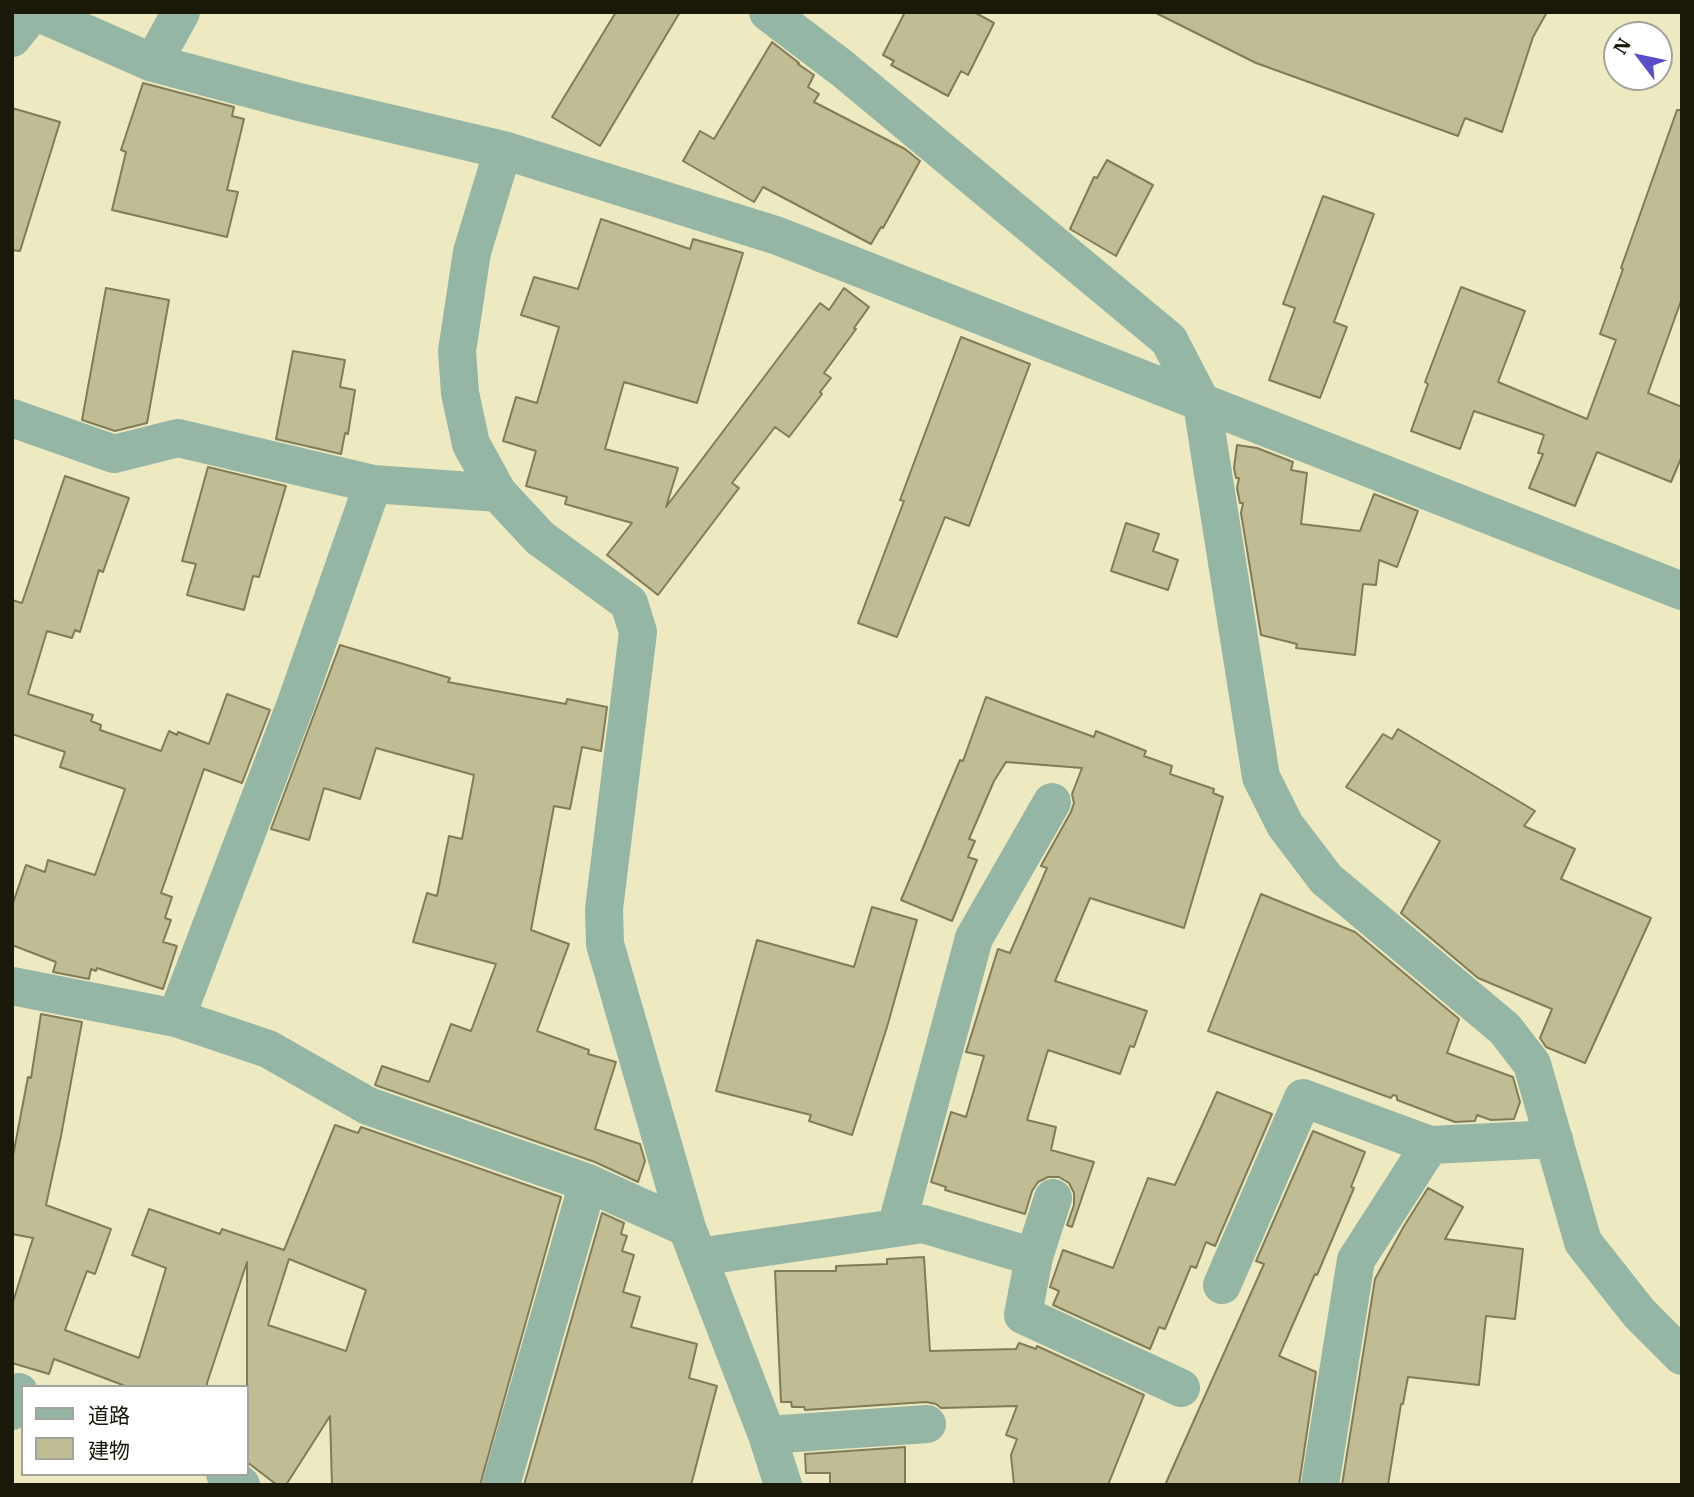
<!DOCTYPE html>
<html>
<head>
<meta charset="utf-8">
<style>
	body { margin:0 }
	#map { position:relative; width:1694px; height:1497px; overflow:hidden; background:#ede9c0; font-family:"IBM Plex Serif","Noto Sans JP",serif }
	canvas { display:block }
	.frame { position:absolute; inset:0; border:14px solid #1a1809; pointer-events:none }
	.legend { position:absolute; left:21px; top:1385px; width:228px; height:91px; box-sizing:border-box; background:#fff; border:2px solid #a3a39d; margin:0; padding:9px 12px; list-style:none; font-size:21px; color:#1a1809 }
	.legend li { display:flex; align-items:center; gap:14px; height:35px }
	.legend b { width:35px; border:2px solid #a3a39d }
	.north { position:absolute; left:1603px; top:21px; width:70px; height:70px; box-sizing:border-box; background:#fff; border:2px solid #a3a39d; border-radius:50%; rotate:302deg; font-size:19px; font-weight:700; line-height:28px; text-align:center; color:#1a1809 }
	.north::after { content:''; display:block; margin:auto; width:24px; height:32px; background:#5a4ec6; clip-path:polygon(50% 0,100% 100%,50% 72%,0 100%) }
</style>
</head>
<body>
<div id="map">
<canvas width="1694" height="1497"></canvas>
<div class="frame"></div>
<ul class="legend">
<li><b style="height:9px;background:#95b6a5"></b>道路</li>
<li><b style="height:19px;background:#c0bc94"></b>建物</li>
</ul>
<div class="north">N</div>
</div>
<script>
const c = document.querySelector('canvas').getContext('2d');
c.lineJoin = 'round';
function paint(path, color) {
  c.fillStyle = color;
  c.fill(path, 'evenodd');
}
function toPath(rows) {
  const path = new Path2D();
  for (const r of rows) {
    path.moveTo(r[0], r[1]);
    for (let i = 2; i < r.length; i += 2) path.lineTo(r[i], r[i + 1]);
  }
  return path;
}
function strokePath(path, color, width, dash) {
  c.strokeStyle = color;
  c.lineWidth = width;
  c.lineCap = dash ? 'butt' : 'round';
  c.setLineDash(dash || []);
  c.stroke(path);
}
const building = toPath([
	[616,12,680,12,600,146,552,117,616,12],
	[905,12,974,12,994,23,968,75,961,71,948,96,891,65,894,61,883,55,905,12],
	[1154,12,1547,12,1533,37,1502,132,1465,118,1458,136,1256,63,1154,12],
	[772,42,799,63,798,64,814,75,808,87,819,94,814,102,905,149,920,161,883,228,881,227,871,244,763,187,754,202,683,161,700,131,714,139,772,42],
	[143,83,234,107,232,116,244,119,227,190,238,192,227,237,112,210,126,152,121,150,143,83],
	[12,108,60,122,20,251,12,250,12,108],
	[1677,110,1682,110,1682,298,1648,393,1682,407,1682,456,1671,482,1597,452,1575,506,1529,488,1543,454,1538,453,1544,435,1474,411,1460,449,1411,431,1428,384,1425,382,1461,287,1525,311,1498,382,1587,419,1616,340,1600,334,1623,269,1621,268,1677,110],
	[1107,160,1153,185,1116,256,1070,229,1094,177,1097,178,1107,160],
	[1323,196,1374,214,1334,322,1347,327,1320,398,1269,380,1295,308,1283,304,1323,196],
	[601,219,690,249,693,239,743,253,697,403,624,382,605,449,678,468,666,507,820,303,829,310,844,288,869,307,854,328,856,329,824,373,831,378,820,392,822,394,789,437,775,427,732,483,739,488,658,595,607,555,632,523,565,504,567,497,526,486,536,451,503,441,516,397,537,403,559,327,521,315,534,277,578,289,601,219],
	[106,288,169,300,147,423,115,431,82,420,106,288],
	[961,337,1030,364,969,526,945,517,897,637,858,623,904,501,900,500,961,337],
	[293,351,345,360,340,387,355,390,348,434,345,433,341,454,276,439,293,351],
	[1237,445,1257,448,1293,462,1291,470,1307,473,1301,524,1360,531,1374,494,1418,511,1397,567,1379,560,1376,585,1363,584,1355,655,1296,648,1297,644,1261,635,1241,513,1243,503,1240,503,1237,488,1239,478,1236,478,1234,468,1237,445],
	[208,467,286,486,259,577,253,576,244,610,187,595,196,564,182,561,208,467],
	[65,476,129,498,103,572,99,570,80,632,75,630,72,638,47,631,28,694,93,715,91,721,101,725,100,730,161,751,169,731,177,735,178,732,209,744,227,694,270,710,242,783,204,769,161,893,172,897,165,918,171,920,163,942,177,946,163,989,97,968,96,971,91,969,89,979,53,972,56,962,12,945,12,906,26,865,45,872,48,860,95,875,125,789,60,767,65,752,12,734,12,600,22,603,65,476],
	[1126,523,1159,534,1153,551,1178,560,1168,590,1111,571,1126,523],
	[340,645,450,678,448,682,566,704,567,699,607,707,601,751,582,747,570,809,554,806,531,930,569,944,537,1031,589,1050,588,1054,616,1062,595,1129,640,1144,645,1161,638,1182,595,1162,375,1085,382,1066,429,1082,451,1024,471,1031,496,964,413,942,427,893,437,896,449,836,462,839,474,775,376,748,360,799,324,788,309,840,271,829,340,645],
	[986,697,1094,737,1096,731,1146,751,1144,756,1172,766,1170,774,1214,789,1213,793,1223,797,1184,928,1090,898,1055,981,1147,1011,1134,1047,1130,1046,1120,1074,1048,1050,1027,1120,1056,1127,1051,1150,1094,1162,1072,1227,1067,1225,1074,1205,1074,1193,1069,1183,1059,1177,1048,1177,1038,1182,1032,1191,1025,1214,945,1190,946,1187,931,1182,951,1112,966,1117,984,1056,966,1052,998,949,1010,953,1047,868,1041,866,1043,862,1071,812,1074,803,1072,794,1082,768,1006,762,994,781,969,839,975,841,968,857,977,860,952,921,901,900,960,760,963,761,986,697],
	[1398,729,1535,811,1524,826,1575,849,1561,879,1651,918,1585,1063,1546,1047,1540,1038,1552,1009,1478,978,1401,913,1440,841,1346,787,1383,734,1392,739,1398,729],
	[1261,894,1355,932,1459,1019,1447,1053,1513,1077,1520,1102,1514,1119,1491,1120,1477,1115,1475,1121,1455,1122,1397,1100,1397,1096,1393,1095,1391,1098,1208,1031,1261,894],
	[872,907,917,920,887,1027,852,1135,809,1121,811,1115,716,1091,757,940,854,967,872,907],
	[41,1014,82,1022,61,1136,46,1205,111,1229,95,1274,87,1271,65,1330,139,1358,166,1268,132,1255,149,1209,220,1234,222,1229,284,1250,335,1125,358,1133,361,1127,561,1197,480,1485,332,1485,330,1416,286,1485,277,1485,247,1462,247,1262,207,1383,207,1387,128,1387,54,1359,49,1374,12,1363,12,1305,33,1238,12,1234,12,1161,28,1077,31,1078,41,1014],
	[289,1259,366,1290,346,1351,268,1325,289,1259],
	[1217,1092,1272,1114,1215,1246,1206,1242,1196,1268,1191,1266,1165,1329,1159,1327,1150,1349,1053,1305,1059,1291,1050,1287,1063,1250,1113,1268,1148,1178,1175,1185,1217,1092],
	[1313,1131,1365,1152,1351,1187,1354,1188,1317,1275,1315,1274,1279,1356,1316,1372,1299,1485,1165,1485,1264,1264,1256,1261,1313,1131],
	[1428,1188,1463,1207,1445,1239,1523,1249,1515,1319,1486,1316,1479,1385,1408,1377,1403,1404,1401,1404,1388,1485,1342,1485,1375,1279,1404,1226,1428,1188],
	[602,1213,624,1223,621,1234,627,1236,622,1251,634,1255,623,1292,640,1297,631,1327,697,1344,689,1378,717,1386,691,1485,524,1485,602,1213],
	[924,1257,930,1351,1016,1349,1019,1343,1036,1349,1037,1346,1144,1395,1108,1485,1014,1485,1011,1455,1017,1439,1006,1435,1017,1406,941,1408,936,1404,926,1402,805,1410,804,1407,792,1407,791,1402,781,1402,775,1271,836,1271,836,1266,887,1264,887,1259,924,1257],
	[905,1447,905,1485,830,1485,830,1473,806,1473,805,1454,905,1447]
]);
const minor = toPath([
	[37,12,153,63,299,102,503,150,778,236,1682,591],
	[768,12,843,69,1169,340,1202,404,1261,777,1285,825,1326,879,1505,1029,1532,1064,1583,1242,1639,1313,1682,1356],
	[12,38,33,12],
	[153,63,181,12],
	[503,150,472,252,457,351,460,393,471,444,498,493,540,538,629,603,638,632,604,909,605,944,687,1228,767,1435,783,1485],
	[12,418,114,454,178,438,373,484,498,493],
	[12,986,176,1018,268,1049,368,1106,588,1183,687,1228],
	[176,1018,295,706,373,484],
	[896,1228,974,938,1052,802],
	[698,1257,923,1224,1034,1257,1023,1315,1181,1388],
	[1034,1257,1053,1198],
	[1222,1285,1303,1098,1430,1145,1554,1139],
	[12,1411,19,1392],
	[767,1435,927,1424],
	[225,1474,241,1485],
	[501,1485,588,1183],
	[1320,1485,1356,1260,1430,1145]
]);
paint(building, '#c0bc94');
strokePath(building, '#817c57', 2);
strokePath(minor, '#95b6a5', 38);
</script>
</body>
</html>
